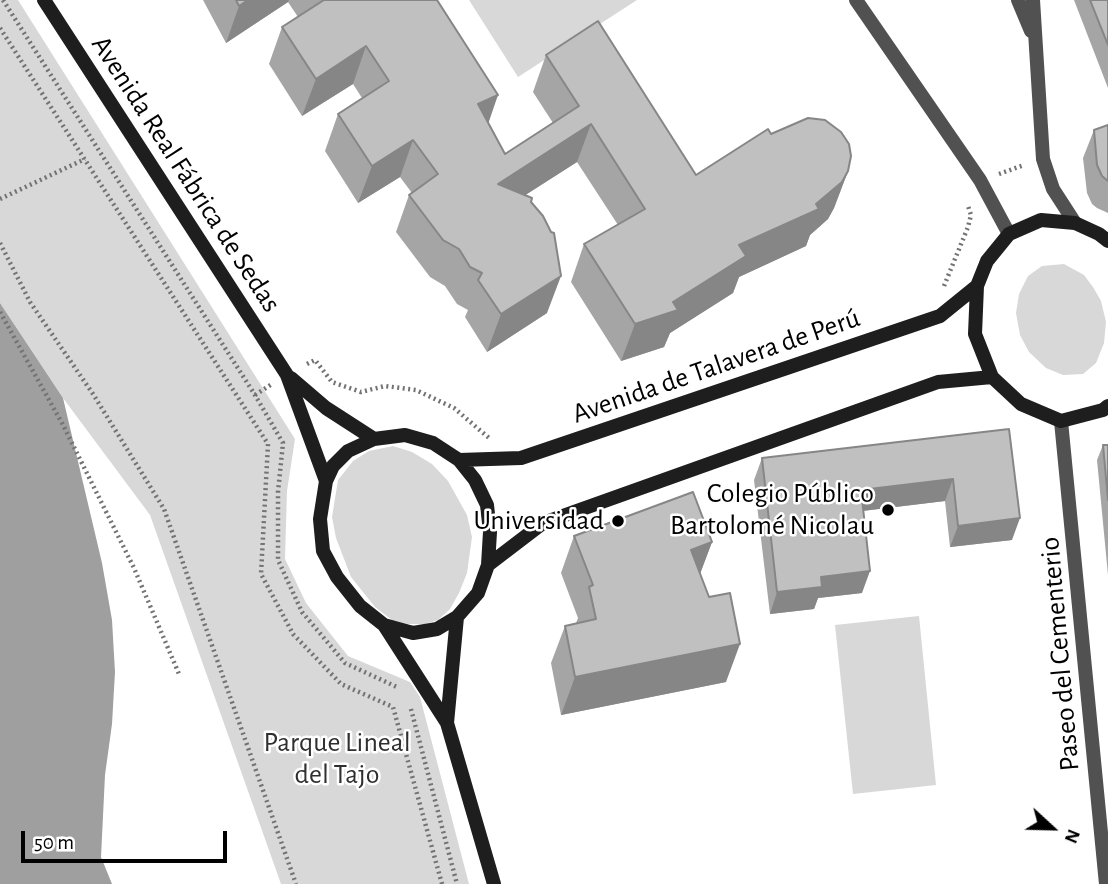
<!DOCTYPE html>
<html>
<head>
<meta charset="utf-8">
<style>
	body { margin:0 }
	#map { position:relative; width:1108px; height:884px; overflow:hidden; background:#fff; font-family:"Alegreya Sans",sans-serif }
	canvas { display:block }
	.north { position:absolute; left:1017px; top:793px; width:70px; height:70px; -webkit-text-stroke:5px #fff; paint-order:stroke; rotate:112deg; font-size:19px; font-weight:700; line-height:28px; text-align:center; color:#000 }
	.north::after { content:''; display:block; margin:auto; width:24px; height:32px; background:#000; clip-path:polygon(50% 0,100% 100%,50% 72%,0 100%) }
	.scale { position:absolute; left:21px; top:831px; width:206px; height:32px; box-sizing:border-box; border:4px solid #000; border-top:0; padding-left:9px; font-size:21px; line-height:24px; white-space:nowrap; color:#000; -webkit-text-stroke:5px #fff; paint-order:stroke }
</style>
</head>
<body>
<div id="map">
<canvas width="1108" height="884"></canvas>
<div class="north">N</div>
<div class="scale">50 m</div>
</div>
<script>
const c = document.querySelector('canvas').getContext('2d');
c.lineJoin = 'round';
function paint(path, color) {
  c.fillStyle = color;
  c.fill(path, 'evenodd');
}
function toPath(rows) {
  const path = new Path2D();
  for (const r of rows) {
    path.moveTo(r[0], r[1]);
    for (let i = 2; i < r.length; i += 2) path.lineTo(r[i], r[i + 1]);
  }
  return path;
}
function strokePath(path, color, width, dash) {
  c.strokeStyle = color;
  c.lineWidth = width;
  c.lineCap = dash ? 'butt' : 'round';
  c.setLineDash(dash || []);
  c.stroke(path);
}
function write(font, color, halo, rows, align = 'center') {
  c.font = font + ' "Alegreya Sans",sans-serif';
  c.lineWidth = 5;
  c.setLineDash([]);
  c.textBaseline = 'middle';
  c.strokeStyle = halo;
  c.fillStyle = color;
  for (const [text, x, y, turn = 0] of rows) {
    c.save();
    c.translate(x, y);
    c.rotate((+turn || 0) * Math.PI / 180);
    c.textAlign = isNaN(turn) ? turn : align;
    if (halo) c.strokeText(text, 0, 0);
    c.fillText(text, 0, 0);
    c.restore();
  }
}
const green = toPath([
	[0,0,18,0,295,439,287,491,285,559,306,603,348,656,410,682,420,697,469,884,281,884,150,515,63,398,0,303],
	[469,0,637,0,518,77],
	[1064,264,1084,275,1093,287,1101,301,1106,322,1104,343,1096,363,1083,374,1063,375,1046,368,1029,352,1020,335,1016,313,1019,294,1028,276,1042,266],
	[393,446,412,452,432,464,448,481,467,515,472,537,467,573,459,593,450,609,438,620,425,624,407,624,392,620,375,607,351,577,336,538,332,517,338,480,353,461,369,451],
	[919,616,936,785,853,794,835,625]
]);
const water = toPath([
	[0,303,63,398,102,563,112,620,115,672,112,724,105,775,101,857,112,884,0,884]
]);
const path = toPath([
	[3,0,255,395,283,443,278,492,278,560,302,612,345,663,399,688],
	[0,28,268,444,261,574,293,634,341,684,393,707,442,884],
	[999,174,1024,165],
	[0,199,85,159],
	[0,243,30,302,93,394,164,509,296,884],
	[944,286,968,227,971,215,968,206],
	[0,312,63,425,134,568,179,674],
	[307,364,315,360,332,382,361,392,385,386,416,390,454,408,489,438],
	[255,395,272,384],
	[411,709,457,884]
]);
const street = toPath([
	[856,0,980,180,1009,234],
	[1018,0,1031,31],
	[1033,0,1043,159,1053,189,1075,223],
	[1061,421,1106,884]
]);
const secondary = toPath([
	[44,0,287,375,326,481],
	[1108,241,1099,234,1075,223,1041,220,1009,234,987,261,977,286,975,334,992,377,1021,404,1061,421,1103,410,1108,406],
	[291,378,326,408,374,439],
	[459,460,521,458,940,316,977,286],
	[488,565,543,523,938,382,992,377],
	[384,625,413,633,437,629,457,617,478,593,488,565,490,532,487,505,475,480,459,460,433,443,405,435,374,439,348,451,333,466,326,481,320,519,323,551,337,577,360,606,384,625,447,723,494,884],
	[447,723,457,617]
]);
const wall = toPath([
	[203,0,437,0,488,123,505,154,553,123,533,92,546,55,696,175,771,134,848,171,834,208,828,219,810,235,806,246,739,277,733,293,670,333,664,347,621,361,571,282,584,244,618,225,577,162,525,195,531,202,547,313,487,352,465,317,468,310,457,304,445,286,430,277,396,232,409,195,412,193,400,177,358,203,325,151,338,114,362,98,353,84,302,116,269,64,282,27,298,17,288,2,226,43],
	[1074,0,1108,0,1108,88],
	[1108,125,1108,213,1097,208,1092,204,1087,193,1083,158,1094,130],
	[1009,429,1012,540,950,547,945,501,863,511,862,593,818,598,814,609,770,614,754,480,762,458],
	[1103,445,1108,445,1108,575,1097,460],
	[574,536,712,542,700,574,726,682,561,715,551,663,565,626,576,623,578,618,561,573]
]);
const shadedWall = toPath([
	[248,0,289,0,288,2,226,43,239,6],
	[366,46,353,84,302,116,316,79],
	[498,95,485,133,478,104],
	[591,124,577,162,485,221,498,184],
	[413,140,400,177,358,203,372,166],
	[848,171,834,208,828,219,810,235,806,246,739,277,733,293,670,333,664,347,621,361,635,324,673,302,739,245,816,204],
	[561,276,547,313,487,352,501,314],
	[953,479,945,501,853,512,861,490],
	[1020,518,1012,540,950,547,958,526],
	[712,542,698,579,691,550],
	[870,571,862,593,818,598,814,609,770,614,777,592,821,577],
	[740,644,726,682,561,715,575,677]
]);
const building = toPath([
	[236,0,248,0,239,6,236,0],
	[324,0,437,0,498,95,478,104,505,154,579,106,546,55,598,21,696,175,768,129,771,134,808,118,825,120,841,132,849,144,851,156,848,171,842,182,816,204,819,209,739,245,746,256,673,302,678,310,635,324,584,244,645,209,591,124,498,184,532,198,531,202,543,216,551,232,554,233,561,276,501,314,478,280,482,273,470,267,459,249,443,240,409,195,438,174,413,140,372,166,338,114,389,81,366,46,316,79,282,27,324,0],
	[1090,0,1108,0,1108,45,1090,0],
	[1108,125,1108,181,1102,176,1097,165,1094,130,1108,125],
	[1009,429,1020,518,958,526,953,479,861,490,870,571,821,577,822,587,777,592,762,458,1009,429],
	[1103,445,1108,445,1108,500,1103,445],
	[693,492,712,542,691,550,709,597,730,593,740,644,575,677,565,626,596,619,589,587,593,585,574,536,693,492]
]);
const markers = [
	[888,510,7,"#000"],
	[618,521,7,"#000"]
];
const streetNames = [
	["Avenida Real Fábrica de Sedas",186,174,57],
	["Avenida de Talavera de Perú",716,366,-19],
	["Paseo del Cementerio",1060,654,-95]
];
const poiNames = [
	["Colegio Público",874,494],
	["Bartolomé Nicolau",874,526],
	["Universidad",604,521]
];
const parkNames = [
	["Parque Lineal",337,743],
	["del Tajo",337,775]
];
paint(green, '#d8d8d8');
paint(water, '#9f9f9f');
strokePath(path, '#737373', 4.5, [2, 3.5]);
strokePath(street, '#515151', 14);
strokePath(secondary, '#1e1e1e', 14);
paint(wall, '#a5a5a5');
paint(shadedWall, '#868686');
paint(building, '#c0c0c0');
strokePath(building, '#868686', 2);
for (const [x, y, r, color] of markers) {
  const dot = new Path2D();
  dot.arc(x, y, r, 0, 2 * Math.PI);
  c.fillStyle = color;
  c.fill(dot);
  strokePath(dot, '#fff', 2.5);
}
write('28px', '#000', '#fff', streetNames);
write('28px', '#000', '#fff', poiNames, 'right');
write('28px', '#2f2f2f', '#fff', parkNames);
</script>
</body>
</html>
